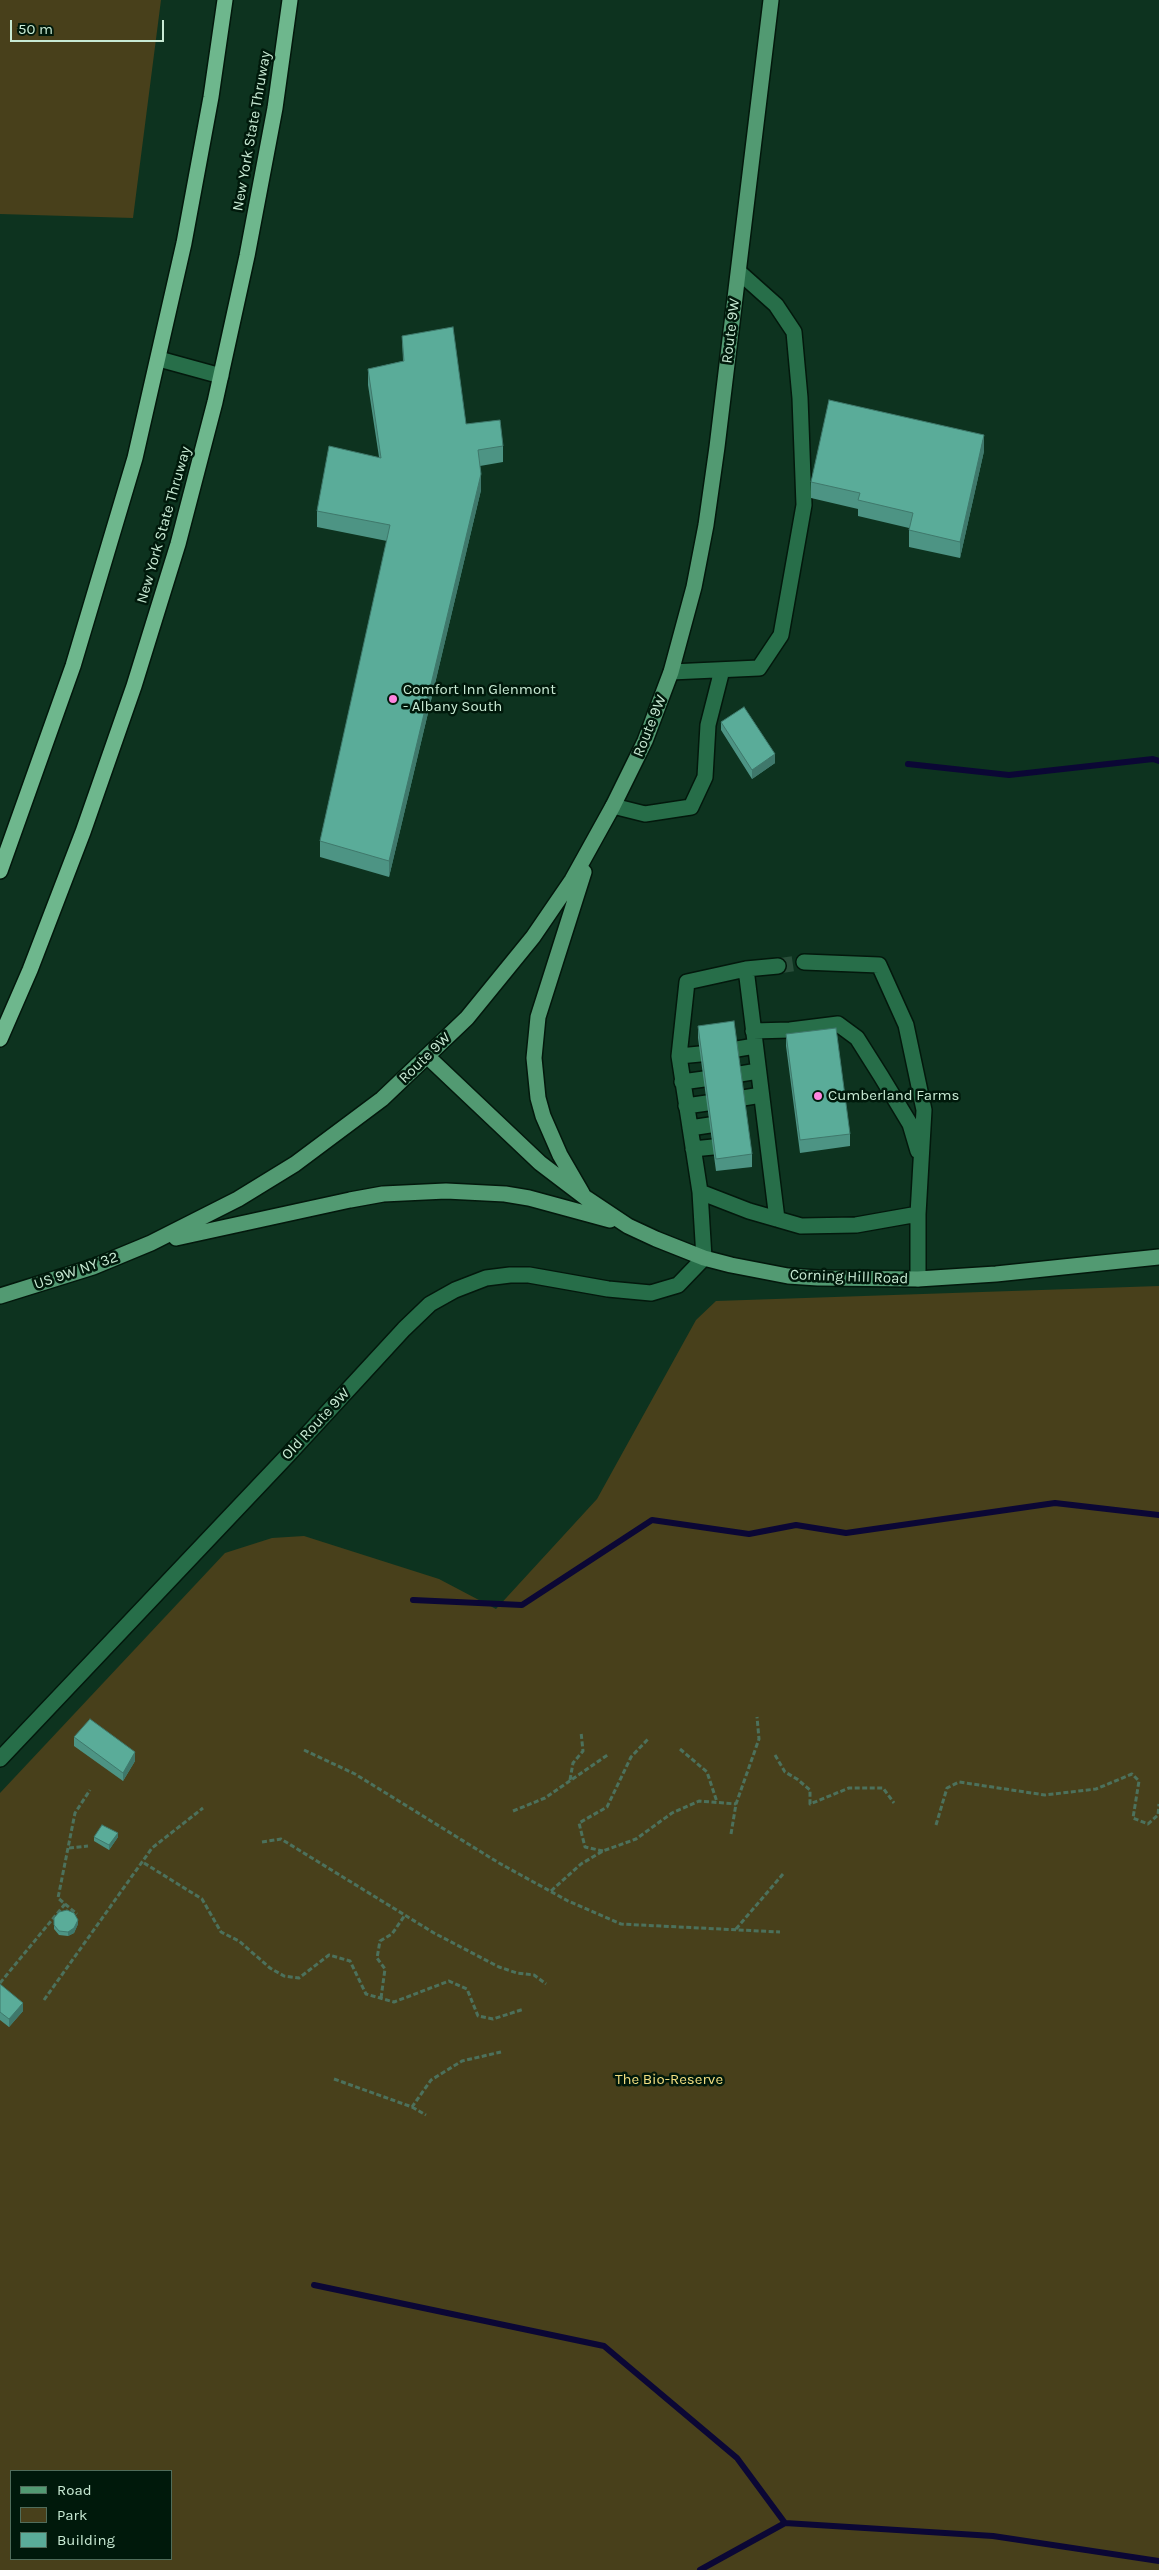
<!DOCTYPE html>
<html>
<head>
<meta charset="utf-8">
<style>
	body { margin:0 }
	#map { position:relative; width:1159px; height:2570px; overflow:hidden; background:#0d331f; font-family:Karla,sans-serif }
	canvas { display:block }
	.legend { position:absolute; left:10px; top:2470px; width:162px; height:90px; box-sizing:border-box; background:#00190b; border:1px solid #506d5b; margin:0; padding:6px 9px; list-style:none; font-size:15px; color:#c8ead4 }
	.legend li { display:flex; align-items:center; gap:10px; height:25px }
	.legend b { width:25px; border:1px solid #506d5b }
	.scale { position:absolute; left:10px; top:20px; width:154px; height:22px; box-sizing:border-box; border:2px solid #c8ead4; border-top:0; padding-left:6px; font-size:15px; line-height:18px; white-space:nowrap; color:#c8ead4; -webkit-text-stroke:4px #00190b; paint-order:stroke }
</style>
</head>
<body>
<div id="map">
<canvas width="1159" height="2570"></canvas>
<ul class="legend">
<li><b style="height:6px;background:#529a72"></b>Road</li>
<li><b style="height:14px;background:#48401b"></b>Park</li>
<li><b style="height:14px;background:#5aac99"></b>Building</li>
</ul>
<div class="scale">50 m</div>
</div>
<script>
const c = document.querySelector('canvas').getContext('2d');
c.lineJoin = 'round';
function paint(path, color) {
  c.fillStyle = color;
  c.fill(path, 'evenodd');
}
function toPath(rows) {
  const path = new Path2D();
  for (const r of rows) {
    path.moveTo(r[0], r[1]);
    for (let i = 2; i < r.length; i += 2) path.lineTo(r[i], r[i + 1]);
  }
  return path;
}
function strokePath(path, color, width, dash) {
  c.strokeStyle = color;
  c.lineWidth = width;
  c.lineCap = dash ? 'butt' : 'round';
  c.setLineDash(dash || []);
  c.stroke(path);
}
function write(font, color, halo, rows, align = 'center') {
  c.font = font + ' Karla,sans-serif';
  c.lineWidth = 5;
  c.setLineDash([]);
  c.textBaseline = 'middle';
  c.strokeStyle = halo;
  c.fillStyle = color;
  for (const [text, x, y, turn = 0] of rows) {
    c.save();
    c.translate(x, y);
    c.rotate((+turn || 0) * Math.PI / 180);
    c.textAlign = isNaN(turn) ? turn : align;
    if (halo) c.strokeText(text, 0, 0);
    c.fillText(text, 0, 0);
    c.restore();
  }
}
const green = toPath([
	[0,0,161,0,133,218,0,214],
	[1159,1286,1159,2570,0,2570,0,1793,225,1553,272,1538,304,1536,439,1579,496,1609,597,1499,696,1320,716,1301],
	[11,2471,171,2471,171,2559,11,2559]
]);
const stream = toPath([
	[908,764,1009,775,1153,759,1159,761],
	[413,1600,522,1605,652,1520,749,1534,796,1525,846,1533,1055,1503,1159,1515],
	[314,2285,604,2346,737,2458,785,2523],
	[700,2570,785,2523,993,2536,1159,2561]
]);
const minorTunnel = toPath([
	[778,966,804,962]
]);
const path = toPath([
	[680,1749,707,1772,717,1802],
	[304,1750,355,1774,499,1863,568,1901,621,1924,780,1932],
	[775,1755,785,1772,797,1779,810,1790,810,1804,849,1788,883,1788,894,1803],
	[570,1780,573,1763,583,1751,581,1732],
	[513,1811,545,1798,609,1754],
	[936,1825,947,1788,959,1782,1045,1795,1096,1789,1132,1774,1139,1781,1133,1818,1148,1824,1158,1815,1159,1804],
	[731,1834,736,1804,759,1739,757,1717],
	[262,1842,281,1839,434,1933,499,1967,517,1973,534,1975,546,1984],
	[69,1848,88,1846],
	[603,1851,585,1847,579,1823,607,1807,631,1757,649,1738],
	[144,1863,202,1899,221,1932,239,1941,270,1968,284,1976,299,1978,329,1955,350,1961,366,1994,394,2002,449,1981,467,1989,478,2016,493,2019,524,2009],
	[551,1891,581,1864,603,1851,636,1839,672,1813,699,1801,736,1804],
	[65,1904,77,1914],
	[736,1929,783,1874],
	[0,1983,65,1904,58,1898,75,1813,90,1790],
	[381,1998,385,1969,377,1958,380,1941,392,1934,405,1915],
	[44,2000,152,1848,203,1808],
	[334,2079,412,2107,431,2080,462,2061,501,2052],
	[412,2107,426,2115]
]);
const minor = toPath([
	[159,359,221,376],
	[671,672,759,668,781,635,804,505,800,398,794,332,776,305,739,272],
	[613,806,645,814,691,807,705,777,708,725,722,670],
	[804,962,879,965,906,1025,924,1110,918,1214,918,1279],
	[746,969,777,1219],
	[753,1031,790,1030,838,1024,857,1038,881,1076,910,1124,918,1151],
	[737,1049,755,1046],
	[679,1056,700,1054],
	[740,1074,758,1071],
	[682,1082,704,1079],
	[743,1098,761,1095],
	[686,1106,707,1103],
	[690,1128,710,1125],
	[693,1149,713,1147],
	[700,1192,749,1211,801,1226,856,1225,918,1214],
	[0,1759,288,1455,404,1329,430,1304,455,1290,486,1278,510,1275,529,1275,608,1289,651,1293,678,1285,704,1258,700,1192,679,1056,687,982,746,969,778,966]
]);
const major = toPath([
	[428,1057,540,1163,586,1198,628,1226,656,1239,704,1258,731,1265,788,1276,818,1278,918,1279,996,1274,1159,1257],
	[582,1193,560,1155,543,1116,538,1098,534,1058,538,1017,584,872],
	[176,1238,350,1200,383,1194,446,1191,505,1194,529,1198,610,1220],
	[0,1296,93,1267,151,1243,238,1199,295,1164,382,1099,467,1018,533,937,572,880,613,806,645,741,671,672,694,587,706,525,717,447,771,0]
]);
const highway = toPath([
	[0,871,73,666,135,458,184,243,211,97,225,0],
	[0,1039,30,970,83,832,134,686,178,544,215,402,247,256,275,108,290,0]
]);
const wall = toPath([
	[402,336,466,424,503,446,503,462,480,466,481,490,389,877,320,857,320,841,387,541,317,527,317,511,379,457,368,385,368,369,403,361],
	[984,451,960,558,909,547,909,528,858,516,858,509,811,498,811,482],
	[721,722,775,763,752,779,721,730],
	[698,1026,752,1154,752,1167,716,1171,698,1038],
	[786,1034,850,1134,850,1146,800,1153,786,1046],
	[74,1737,135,1761,123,1781,74,1746],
	[94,1837,118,1837,109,1850,94,1841],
	[78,1924,74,1933,68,1936,59,1935,54,1929,54,1925],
	[0,1984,23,2011,9,2027,0,2020]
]);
const shadedWall = toPath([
	[984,435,984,451,960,558,960,542],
	[481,474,481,490,389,877,389,861],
	[775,754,775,763,752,779,752,770],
	[135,1752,135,1761,123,1781,123,1773],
	[118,1833,118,1837,109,1850,109,1845],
	[78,1920,78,1924,74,1933,68,1936,68,1932],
	[23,2003,23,2011,9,2027,9,2019]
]);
const building = toPath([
	[453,327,466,424,500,420,503,446,478,450,481,474,389,861,320,841,390,525,317,511,329,446,381,458,368,369,404,361,402,336,453,327],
	[829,400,984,435,960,542,909,530,913,513,858,500,860,493,811,482,829,400],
	[744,707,775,754,752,770,721,722,744,707],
	[734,1021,752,1154,716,1159,698,1026,734,1021],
	[836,1028,850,1134,800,1140,786,1034,836,1028],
	[90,1719,135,1752,123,1773,74,1737,90,1719],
	[102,1825,118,1833,109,1845,94,1837,102,1825],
	[67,1910,74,1913,78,1920,74,1928,68,1932,59,1931,54,1925,54,1918,59,1912,67,1910],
	[0,1984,23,2003,9,2019,0,2012,0,1984]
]);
const markers = [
	[393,699,5,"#fe85e0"],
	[818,1096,5,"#fe85e0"]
];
const streetNames = [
	["New York State Thruway",252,131,-80],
	["Route 9W",731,331,-83],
	["New York State Thruway",164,525,-74],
	["Route 9W",650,726,-68],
	["Route 9W",425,1058,-44],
	["US 9W NY 32",76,1271,-19],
	["Corning Hill Road",849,1277,2],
	["Old Route 9W",316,1424,-47]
];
const poiNames = [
	["Comfort Inn Glenmont",403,690],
	["- Albany South",403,707],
	["Cumberland Farms",828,1096]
];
const parkNames = [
	["The Bio-Reserve",669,2080]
];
paint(green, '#48401b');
strokePath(stream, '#0b0735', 6);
strokePath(minorTunnel, '#294e3a', 15, [15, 8]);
strokePath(minor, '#03180c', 18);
strokePath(major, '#03180c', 18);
strokePath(highway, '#03180c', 18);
strokePath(path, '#4c715c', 3, [5, 2.5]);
strokePath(minor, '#276e49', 15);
strokePath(major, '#529a72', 15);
strokePath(highway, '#6eb78d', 15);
paint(wall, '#4d9484');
paint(shadedWall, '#3f786b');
paint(building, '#5aac99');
strokePath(building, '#3f786b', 1);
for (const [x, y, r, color] of markers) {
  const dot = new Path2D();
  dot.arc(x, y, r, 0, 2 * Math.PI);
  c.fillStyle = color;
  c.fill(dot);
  strokePath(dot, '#00190b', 2);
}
write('15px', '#c8ead4', '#00190b', streetNames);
write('15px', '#c8ead4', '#00190b', poiNames, 'left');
write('15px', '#f2de81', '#00190b', parkNames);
</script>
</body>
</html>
